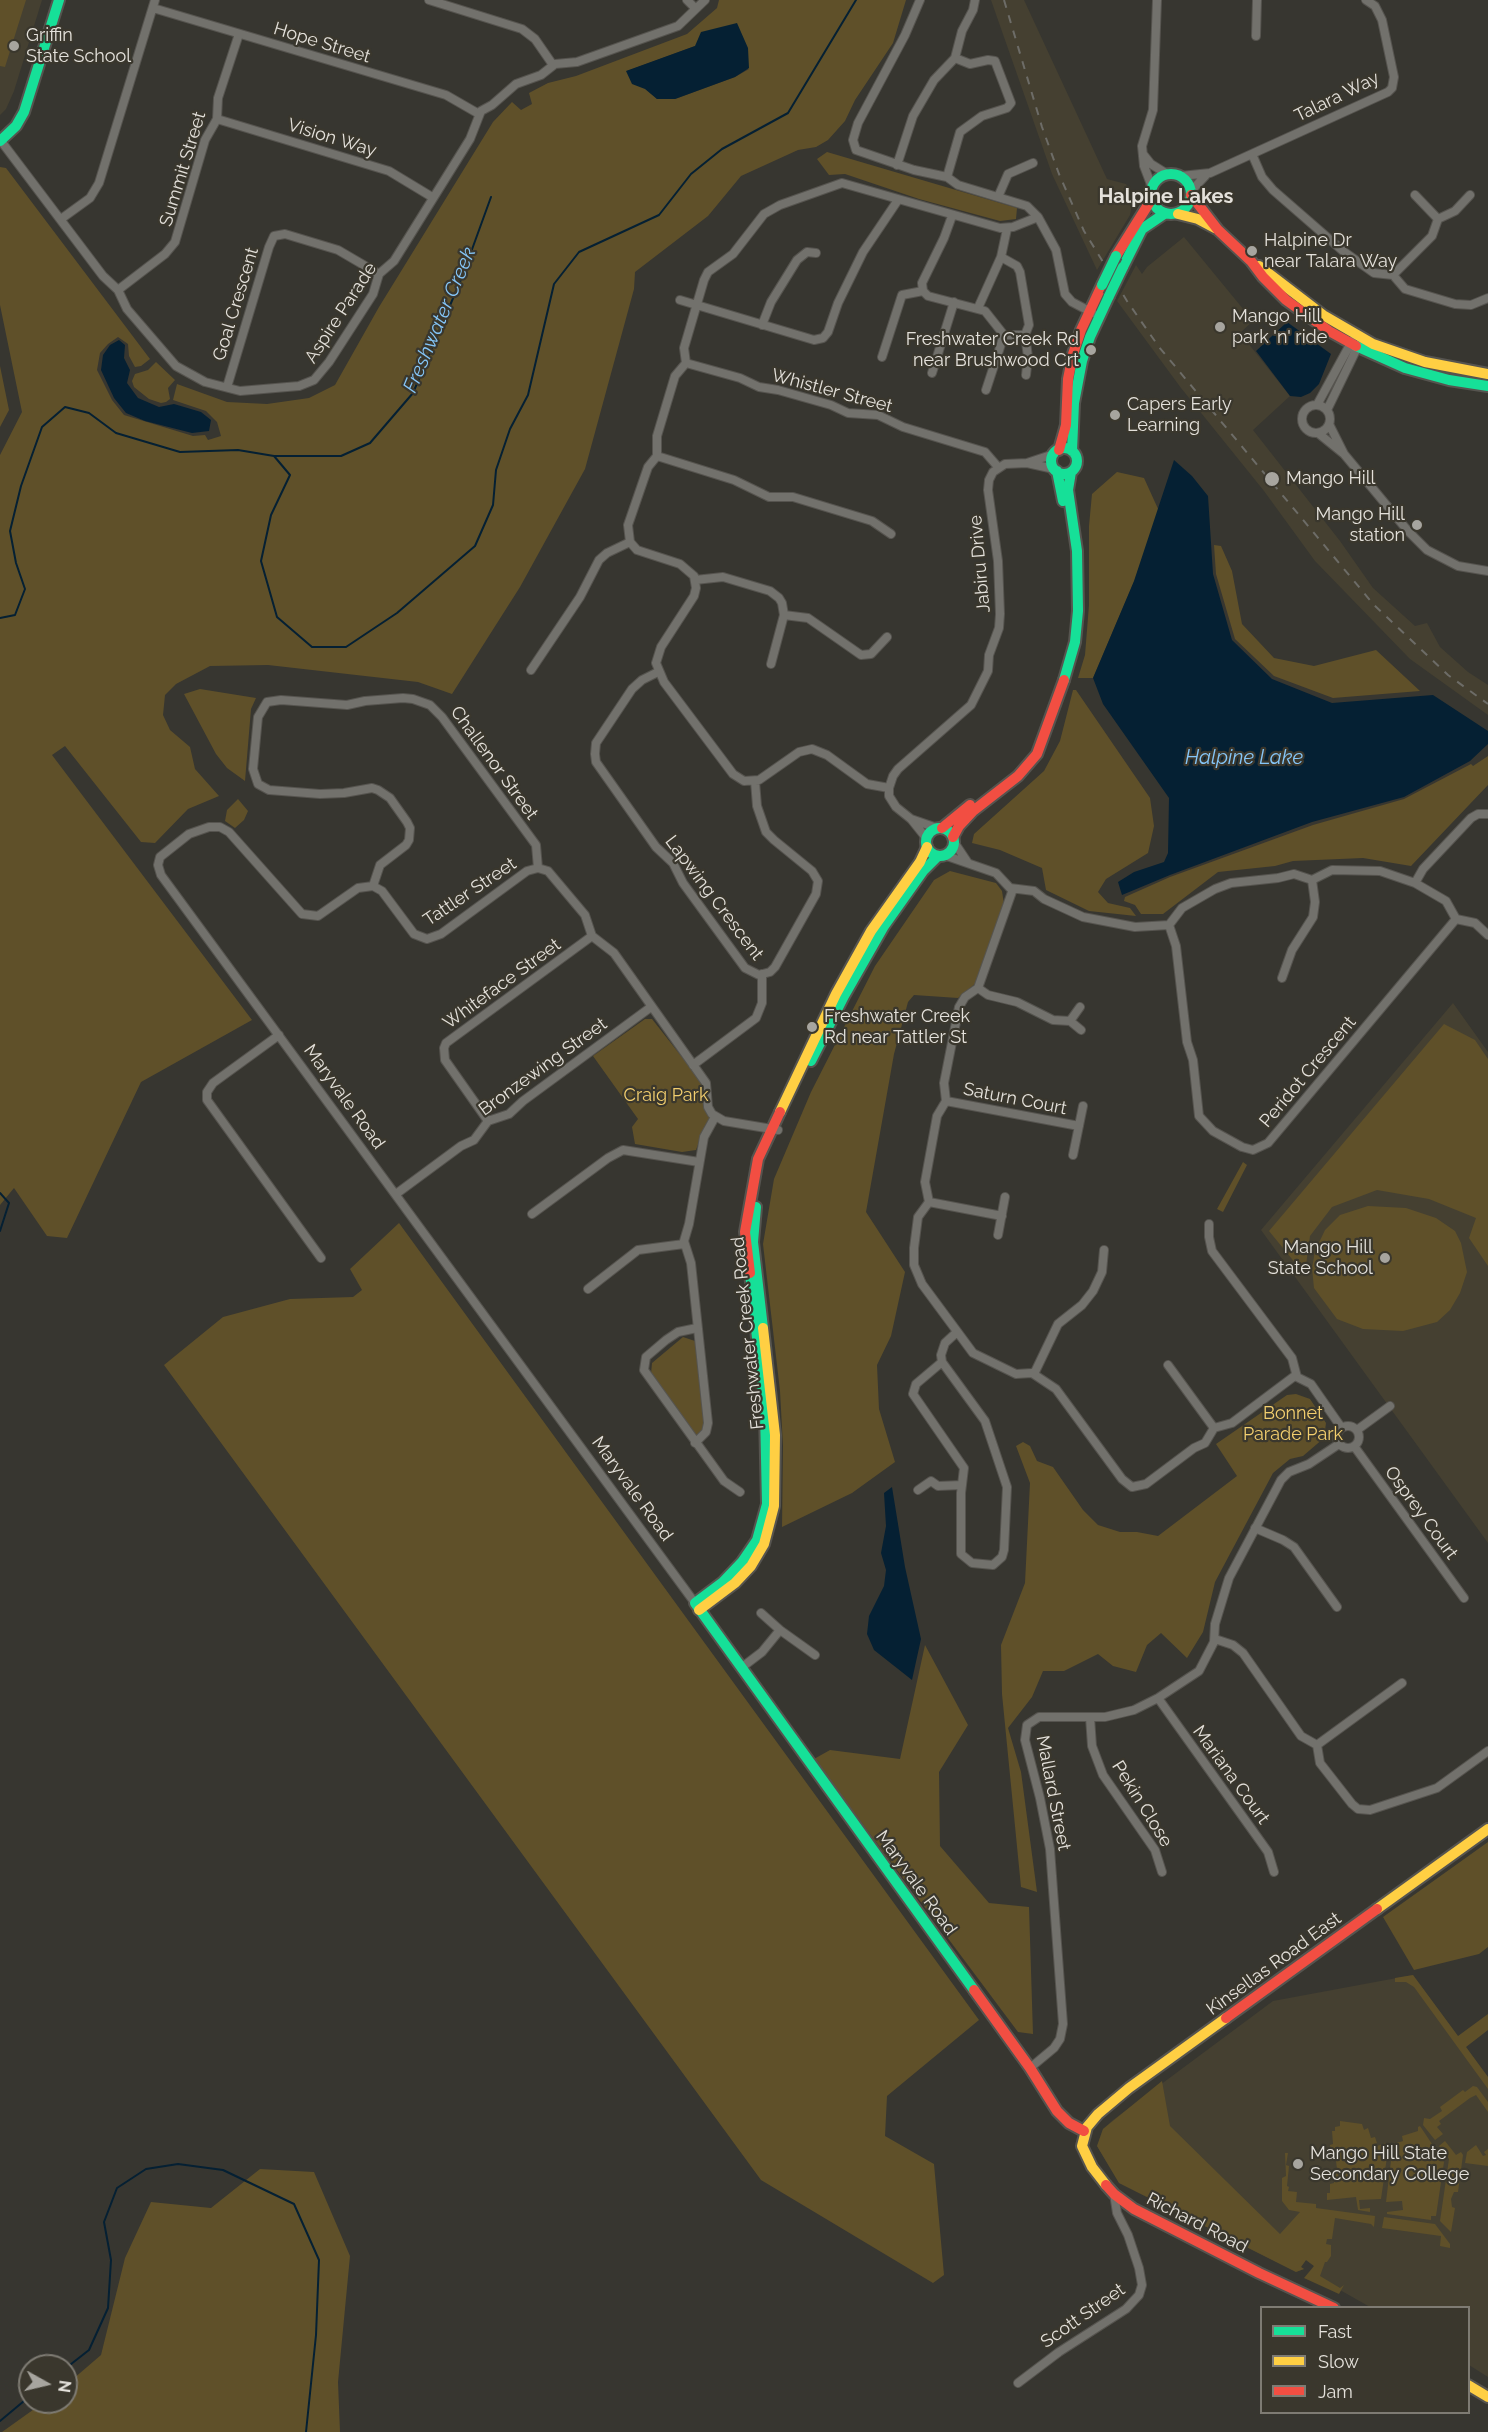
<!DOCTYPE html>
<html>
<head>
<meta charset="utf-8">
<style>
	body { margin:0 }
	#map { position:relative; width:1488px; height:2432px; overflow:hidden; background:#373630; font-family:Raleway,sans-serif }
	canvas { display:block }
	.legend { position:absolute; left:1260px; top:2306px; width:210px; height:108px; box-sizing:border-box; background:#3a372d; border:2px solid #7e7b73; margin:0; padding:8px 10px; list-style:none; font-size:18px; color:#e4e1db }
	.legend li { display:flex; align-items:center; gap:12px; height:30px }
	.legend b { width:30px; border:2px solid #7e7b73 }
	.north { position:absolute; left:18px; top:2354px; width:60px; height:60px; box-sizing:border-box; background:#3a372d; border:2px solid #7e7b73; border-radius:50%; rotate:98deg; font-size:16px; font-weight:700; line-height:24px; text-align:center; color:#e4e1db }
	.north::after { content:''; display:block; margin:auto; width:21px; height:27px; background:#a7a59f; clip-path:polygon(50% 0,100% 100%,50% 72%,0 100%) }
</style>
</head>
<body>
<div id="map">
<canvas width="1488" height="2432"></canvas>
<ul class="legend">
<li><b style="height:8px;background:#16e098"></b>Fast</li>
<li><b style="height:8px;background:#ffcf43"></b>Slow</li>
<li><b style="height:8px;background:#f24e42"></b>Jam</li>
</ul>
<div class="north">N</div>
</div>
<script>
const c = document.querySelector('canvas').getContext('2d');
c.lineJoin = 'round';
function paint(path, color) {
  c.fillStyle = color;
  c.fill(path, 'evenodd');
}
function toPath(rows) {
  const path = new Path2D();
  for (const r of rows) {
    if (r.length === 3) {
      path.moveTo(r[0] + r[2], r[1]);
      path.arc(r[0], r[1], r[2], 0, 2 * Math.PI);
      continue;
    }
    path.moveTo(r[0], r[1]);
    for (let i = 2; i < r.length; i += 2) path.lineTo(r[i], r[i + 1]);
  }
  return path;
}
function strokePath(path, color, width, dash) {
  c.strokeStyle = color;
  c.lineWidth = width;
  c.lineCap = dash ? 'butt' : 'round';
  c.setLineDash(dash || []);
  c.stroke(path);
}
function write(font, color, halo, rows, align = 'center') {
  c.font = font + ' Raleway,sans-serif';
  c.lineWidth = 4.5;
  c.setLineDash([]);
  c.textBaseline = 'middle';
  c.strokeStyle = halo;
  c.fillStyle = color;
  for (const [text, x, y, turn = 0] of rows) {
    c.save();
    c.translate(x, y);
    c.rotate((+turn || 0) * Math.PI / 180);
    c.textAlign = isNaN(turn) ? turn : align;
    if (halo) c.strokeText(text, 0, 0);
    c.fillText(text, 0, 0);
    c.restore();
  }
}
const built = toPath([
	[0,0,42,0,14,91,6,109,0,115],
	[991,0,1024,0,1107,179,1126,184,1133,199,1130,215,1097,270,1052,174],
	[1184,237,1253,321,1240,333,1290,396,1253,430,1340,541,1373,588,1415,626,1427,623,1440,647,1468,672,1488,685,1488,715,1410,659,1315,561,1264,491,1181,388,1117,301,1136,265,1142,274,1147,267],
	[1453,1003,1488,1052,1488,1543,1261,1230],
	[1413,1975,1488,2077,1488,2377,1469,2365,1468,2308,1370,2307,1310,2273,1314,2266,1306,2260,1301,2267,1304,2269,1296,2272,1119,2183,1097,2146,1103,2129,1113,2120,1273,2001]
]);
const green = toPath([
	[0,0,26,0,5,67,0,66],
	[719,0,906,0,893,43,855,100,845,121,828,140,816,147,798,150,741,176,708,216,635,272,634,289,585,469,520,587,452,694,418,682,268,665,210,666,176,684,165,695,163,715,170,730,190,747,195,769,219,796,188,809,155,843,141,842,65,746,52,755,252,1020,141,1082,67,1238,47,1236,14,1188,0,1205,0,455,22,412,0,305,0,167,6,168,150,359,141,366,135,367,129,356,128,344,118,337,108,344,100,353,97,370,112,400,124,415,193,436,205,435,208,440,221,436,217,422,206,411,173,400,177,384,227,402,267,404,309,398,335,385,379,307,493,122,512,102,521,110,532,104,529,93,548,83,576,76,687,34,717,8],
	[695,46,749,69,735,77,675,99,657,99,627,71],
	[827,152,1017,208,1016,219,1000,221,919,199,845,174,829,175,817,159],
	[156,362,175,380,168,388,170,399,166,402,161,403,149,399,134,387,132,381,135,374,148,370],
	[0,366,9,410,0,427],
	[1117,472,1144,478,1159,511,1134,582,1093,678,1078,678,1085,655,1089,605,1089,526,1092,494],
	[1214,545,1221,546,1232,571,1242,624,1274,658,1314,666,1376,650,1420,691,1333,698,1274,676,1235,639,1216,574],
	[200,689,256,698,251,709,245,781,227,768,216,754,184,694],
	[1073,690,1076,690,1150,798,1154,826,1148,853,1106,879,1098,892,1108,903,1130,908,1136,916,1089,911,1046,890,1042,868,1000,850,972,843,974,834,1044,771,1060,741],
	[1488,756,1488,785,1411,866,1363,858,1293,861,1275,866,1218,872,1163,914,1141,914,1135,905,1124,901,1125,897,1170,877,1313,825,1404,799,1471,764,1473,766],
	[238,799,248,811,244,820,235,828,225,821,227,810],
	[950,871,996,883,1002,891,1004,904,975,984,958,998,914,995,908,1002,894,1054,866,1212,905,1272,891,1336,877,1365,879,1409,895,1462,852,1493,782,1527,783,1446,780,1391,763,1244,774,1179,811,1092,875,966,934,880],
	[645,1019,652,1019,707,1089,710,1117,704,1128,696,1150,682,1152,635,1144,632,1127,638,1119,593,1056],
	[1444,1024,1475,1040,1488,1059,1488,1266,1469,1238,1476,1218,1429,1199,1377,1190,1332,1207,1310,1236,1306,1265,1301,1270,1269,1231],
	[1243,1162,1247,1165,1223,1212,1217,1209],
	[1368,1206,1406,1208,1436,1218,1455,1231,1461,1243,1467,1272,1460,1293,1450,1310,1437,1322,1403,1331,1363,1329,1337,1319,1314,1288,1312,1268,1315,1251,1325,1230,1340,1215],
	[399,1223,979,2020,887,2096,885,2136,934,2164,944,2275,933,2283,761,2180,164,1365,223,1317,290,1299,353,1297,362,1290,350,1269],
	[683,1337,695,1341,706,1426,704,1435,696,1435,651,1374,652,1363],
	[1296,1394,1310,1399,1326,1423,1324,1438,1303,1456,1290,1459,1273,1473,1215,1582,1203,1632,1187,1658,1161,1633,1147,1645,1136,1672,1113,1666,1098,1654,1064,1671,1043,1671,1032,1697,1008,1728,1021,1772,1037,1892,1021,1887,1002,1694,1001,1645,1025,1583,1030,1483,1016,1446,1023,1442,1030,1446,1037,1461,1053,1467,1083,1510,1098,1525,1120,1532,1137,1532,1158,1536,1237,1476,1216,1444,1287,1395],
	[925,1645,968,1725,939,1772,940,1846,989,1903,1029,1907,1033,2034,1018,2032,814,1759,830,1750,900,1759],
	[1488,1842,1488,1947,1479,1954,1414,1970,1383,1917],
	[1413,1975,1458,2036,1488,2014,1488,2030,1466,2047,1488,2077,1488,2089,1414,1987,1406,1982,1395,1982,1395,1978],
	[1162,2081,1170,2126,1280,2234,1300,2212,1289,2210,1282,2201,1282,2178,1286,2176,1285,2153,1288,2153,1286,2165,1289,2166,1287,2186,1289,2187,1288,2191,1297,2192,1296,2202,1316,2204,1316,2208,1375,2216,1374,2227,1371,2224,1335,2218,1332,2239,1327,2239,1326,2244,1331,2245,1331,2256,1327,2262,1325,2262,1320,2276,1340,2288,1344,2285,1339,2294,1304,2278,1314,2266,1306,2260,1301,2267,1304,2269,1296,2272,1119,2183,1097,2146,1103,2129],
	[1473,2086,1477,2087,1488,2102,1488,2112,1476,2095,1470,2098,1439,2121,1441,2124,1437,2127,1443,2134,1435,2140,1423,2125,1424,2118,1430,2119,1442,2111,1440,2107,1463,2090,1465,2092],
	[1340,2121,1362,2124,1364,2130,1368,2128,1371,2138,1375,2137,1377,2143,1374,2144,1374,2147,1386,2143,1388,2150,1381,2199,1359,2200,1360,2209,1370,2208,1370,2212,1358,2210,1356,2197,1327,2200,1327,2193,1330,2193,1330,2184,1334,2183,1333,2170,1337,2169,1335,2153,1330,2153,1330,2145,1333,2144,1332,2131,1335,2131,1335,2127,1340,2126],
	[1420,2126,1444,2162,1436,2216,1431,2216,1431,2220,1387,2214,1387,2212,1403,2210,1402,2201,1386,2202,1393,2144,1403,2141,1402,2136,1418,2131,1418,2127],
	[1445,2141,1456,2155,1461,2152,1463,2155,1458,2192,1454,2192,1451,2199,1452,2207,1455,2208,1451,2232,1440,2221,1449,2159,1439,2146],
	[1476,2145,1483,2156,1486,2155,1484,2152,1488,2149,1488,2166,1465,2163,1467,2152],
	[260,2169,314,2172,350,2256,338,2382,340,2432,2,2432,44,2402,66,2402,66,2385,101,2355,125,2258,151,2202,211,2208],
	[1384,2217,1435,2224,1450,2244,1450,2248,1440,2246,1441,2236,1382,2228]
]);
const water = toPath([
	[737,23,748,48,749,68,735,77,675,99,657,99,645,89,632,84,626,71,695,46,701,32],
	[1287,322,1331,354,1319,384,1310,393,1301,397,1290,396,1256,351],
	[119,340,125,345,124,358,130,370,127,383,138,398,159,407,174,404,201,412,211,420,209,431,192,433,145,421,126,413,114,398,101,370,103,355,110,345],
	[1174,460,1192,476,1208,496,1213,574,1232,640,1272,679,1332,703,1433,695,1488,731,1488,744,1470,761,1404,797,1312,822,1170,875,1122,895,1118,882,1134,872,1164,862,1168,853,1169,798,1103,704,1093,678,1134,581],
	[892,1487,905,1567,921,1639,912,1680,874,1650,867,1634,869,1616,884,1586,886,1570,881,1553,886,1526,884,1493]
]);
const stream = toPath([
	[274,456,290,475,271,515,261,561,277,617,312,647,346,647,397,613,475,546,493,505,496,470,510,429,528,395,554,284,579,252,659,215,691,174,722,149,788,113,856,0],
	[0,618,15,615,25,589,16,563,10,531,21,486,42,427,65,407,89,413,116,433,180,452,238,450,274,456,341,456,370,443,413,393,462,277,491,197],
	[0,1193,9,1203,0,1231],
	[66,2368,89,2350,108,2308,111,2260,104,2222,117,2188,146,2169,178,2164,223,2170,294,2204,319,2260,316,2335,306,2432],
	[0,2421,30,2396]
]);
const street = toPath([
	[429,0,522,29,535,39,553,65],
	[687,0,695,8],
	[920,0,905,35,858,123,853,140,856,150,914,170,947,177,958,185,1027,206,1038,217,1056,250,1065,294,1072,302,1093,313],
	[153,8,446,95,479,114],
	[1256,36,1257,0],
	[217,119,389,171,432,197],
	[1,141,103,276,118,290,127,309,176,366,205,382,240,391,299,386,314,380,329,362,373,294,379,274,394,261,470,139,481,111,492,105,516,84,541,75,555,64,577,62,678,26,705,0],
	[1143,154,1151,164,1167,174],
	[1252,154,1262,177,1273,190,1343,251,1374,273,1393,275,1405,289,1455,304,1471,305,1488,298],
	[897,165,913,116,934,80,955,58,962,31,973,10,975,0],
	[1181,176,1210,173,1388,92,1392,88,1394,77,1382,20,1375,6,1366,0],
	[947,177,960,132,982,116,1007,108,1011,103,995,61,988,60,970,64,955,58],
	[1152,187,1144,166,1142,146,1153,110,1157,0],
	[1191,191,1207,174],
	[1415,195,1438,219],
	[998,197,1008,174,1033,163],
	[952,216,944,238,922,283,923,291,928,296,985,311,1004,335,1025,335,1029,325,1020,272,1017,266,1001,257],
	[61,219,90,198,99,183,155,0],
	[1393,275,1432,236,1438,219,1455,211,1470,195],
	[118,290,165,254,175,242,205,140,217,119,218,98,239,34],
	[680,300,814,340,823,338,828,332,838,303,863,252,898,200],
	[978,308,1001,257,1007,229],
	[762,325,771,302,797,260,807,252,816,253],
	[1025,335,1028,357,1026,375],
	[882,357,902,295,923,291],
	[686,363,740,378,759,387,778,390,831,405,848,413,878,415,903,427,985,452,998,467],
	[932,373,954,302],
	[227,387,269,247,274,236,285,234,338,250,379,274],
	[986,390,1004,335],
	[1316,419,14],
	[1317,405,1352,341],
	[1327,410,1359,344],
	[1329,424,1344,454],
	[1318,433,1344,454,1408,531,1427,550,1458,566,1488,571],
	[657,456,734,480,769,497,793,497,872,521,891,534],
	[1027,463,1054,454],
	[695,580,723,577,770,591,779,598,782,603,784,615,771,664],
	[784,615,808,618,861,655,871,654,887,637],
	[531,670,580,597,599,560,607,553,630,542],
	[658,672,642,680,632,689,596,743,595,754,596,762,656,847,673,863,683,883,745,968,759,975,770,972,775,967,816,894,818,881,812,871,774,840,766,832,757,806,755,781],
	[889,788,867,784,827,755,812,749,799,752,759,780,744,781,733,774,664,682,656,663,661,647,694,596,696,588,694,576,680,564,637,550,630,542,628,525,648,467,657,456,657,436,675,376,686,363,684,348,704,280,708,272,733,254,764,214,780,205,842,183,1000,228,1013,227,1038,217],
	[911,819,937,828],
	[927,839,911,819,896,807,889,796,889,788,893,776,898,769,971,705,988,671,989,655,999,628,1000,614,998,561,988,490,989,480,993,472,1005,464,1027,463,1054,469],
	[954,842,968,863],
	[944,855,996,873,1010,888,1034,891,1044,899,1083,917,1135,927,1169,925,1182,908,1215,889,1231,883,1278,878,1294,874,1312,880,1332,870,1380,871,1415,883,1446,901,1456,919,1475,923,1488,935],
	[1415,883,1423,869,1471,818,1478,814,1488,814],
	[373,886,380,865,406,845,409,840,410,828,407,822,390,798,378,790,372,788,344,793,320,794,269,790,258,784,253,769,258,717,267,702,281,700,347,705,365,701,403,698,413,699,430,705,442,717,536,845,538,868],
	[1013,889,978,988,965,997,959,1007,944,1083,946,1101,937,1116,925,1182,929,1202,918,1217,914,1248,914,1265,922,1284,973,1353,1016,1374,1032,1373,1056,1389,1122,1479,1132,1487,1146,1484,1194,1448,1205,1443,1214,1428,1232,1423,1296,1375],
	[1169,925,1176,946,1187,1042,1193,1060,1199,1116,1213,1131,1242,1147,1253,1150,1268,1143,1456,919],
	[1282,978,1292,950,1313,917,1315,902,1312,880],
	[978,988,988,995,1017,1002,1053,1020,1070,1021],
	[1080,1007,1070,1021,1081,1030],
	[279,1035,213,1083,207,1092,207,1100,321,1258],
	[693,1065,756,1018,762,1003,762,974],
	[946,1101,1079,1126],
	[488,1121,445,1060,444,1048,446,1043,592,936],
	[1073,1155,1083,1106],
	[396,1194,461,1146,474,1140,488,1121,509,1114,523,1101,651,1007],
	[929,1202,1002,1216],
	[532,1214,608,1158,623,1150,699,1162],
	[1209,1224,1209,1237,1212,1251,1292,1358,1297,1377,1311,1384,1341,1427],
	[998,1235,1005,1197],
	[588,1289,638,1250,684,1244],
	[697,1328,678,1332,666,1340,646,1357,644,1370,724,1481,740,1492],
	[942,1362,916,1384,913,1394,964,1468,961,1493,961,1554,972,1563,993,1565,1002,1557,1004,1550,1007,1487,985,1421,942,1362,941,1355,945,1343,957,1332],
	[1168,1365,1214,1428],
	[1034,1374,1058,1324,1082,1305,1093,1291,1102,1272,1104,1250],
	[1348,1437,11],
	[1357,1430,1390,1406],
	[695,1443,706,1432,708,1423,691,1263,684,1241,689,1224,704,1137,715,1117],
	[1354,1446,1464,1598],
	[918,1490,931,1481,938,1486,962,1485],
	[1255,1528,1283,1540,1294,1547,1337,1607],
	[695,1603,161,875,158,865,160,857,189,834,209,827,220,827,229,832,302,914,318,916,358,888,373,886,382,891,414,934,427,939,441,934,527,871,538,868,548,871,585,915,592,936,614,953,706,1083,708,1107,712,1114,724,1121,778,1130],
	[761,1613,780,1630,815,1655],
	[1215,1639,1233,1645,1243,1653,1301,1736,1317,1745,1320,1763,1352,1804,1358,1809,1370,1810,1437,1788,1488,1751],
	[741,1668,762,1652,780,1630],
	[1158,1698,1268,1852,1274,1872],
	[1090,1717,1092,1746,1103,1775,1155,1850,1162,1872],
	[1317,1745,1402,1683],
	[1030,2068,1054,2048,1060,2039,1063,2024,1050,1849,1040,1798,1025,1740,1027,1725,1039,1717,1105,1717,1134,1710,1158,1698,1199,1671,1214,1642,1215,1624,1229,1578,1281,1480,1289,1472,1309,1464,1339,1444],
	[1018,2383,1059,2352,1126,2309,1139,2295,1142,2285,1139,2268,1128,2235,1117,2213,1114,2194]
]);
const fast = toPath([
	[0,141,16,126,24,112,59,0],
	[1171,194,20],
	[1123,267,1142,229,1164,214],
	[1356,346,1405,368,1449,380,1488,386],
	[1064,461,13],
	[1072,451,1074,403,1082,361,1090,337,1109,296],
	[1057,471,1063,501],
	[1064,680,1075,642,1078,611,1077,551,1068,490,1071,472],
	[940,842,14],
	[811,1061,844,996,884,926,923,871,938,856],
	[756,1207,753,1242,763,1328],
	[750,1273,765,1412,767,1504,757,1540,742,1562,723,1582,695,1603,974,1990]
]);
const slow = toPath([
	[1178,214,1198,219,1215,228],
	[1259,266,1323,315,1373,344,1425,362,1488,374],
	[780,1112,836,994,871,931,920,862,927,847],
	[699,1610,735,1583,751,1566,764,1544,774,1506,775,1435,763,1328],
	[1377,1909,1488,1829],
	[1106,2185,1092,2167,1082,2146,1087,2127,1098,2114,1129,2088,1226,2018],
	[1468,2385,1488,2397]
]);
const jam = toPath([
	[1191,195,1218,230,1251,261,1263,277,1286,300,1329,331,1356,346],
	[1116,256,1151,200],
	[1059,450,1066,425,1068,379,1073,354,1081,330,1102,285],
	[942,828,970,805],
	[953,837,959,826,973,811,1018,776,1037,754,1064,680],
	[750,1273,745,1232,758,1159,780,1112],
	[974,1990,1030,2068,1057,2111,1069,2123,1084,2131],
	[1226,2018,1377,1909],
	[1106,2185,1114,2194,1134,2209,1259,2273,1334,2308]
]);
const rail = toPath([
	[1004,0,1042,127,1059,174,1084,231,1127,301,1159,347,1374,605,1448,675,1488,704]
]);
const fastBridge = toPath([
	[1102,285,1116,256],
	[1109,296,1123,267]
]);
const markers = [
	[14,46,6,"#a7a59f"],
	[1252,251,6,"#a7a59f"],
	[1220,327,6,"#a7a59f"],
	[1091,350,6,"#a7a59f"],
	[1115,415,6,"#a7a59f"],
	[1272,479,8,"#a7a59f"],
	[1417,525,6,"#a7a59f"],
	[812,1027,6,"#a7a59f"],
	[1385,1258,6,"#a7a59f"],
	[1298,2164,6,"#a7a59f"]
];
const poiNames = [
	["Griffin",26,36],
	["State School",26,57],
	["Halpine Dr",1264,241],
	["near Talara Way",1264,262],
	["Mango Hill",1232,317],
	["park 'n' ride",1232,338],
	["Freshwater Creek Rd",1079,340,"right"],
	["near Brushwood Crt",1079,361,"right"],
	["Capers Early",1127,405],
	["Learning",1127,426],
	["Mango Hill",1286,479],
	["Mango Hill",1405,515,"right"],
	["station",1405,536,"right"],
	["Freshwater Creek",824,1017],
	["Rd near Tattler St",824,1038],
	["Mango Hill",1373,1248,"right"],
	["State School",1373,1269,"right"],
	["Mango Hill State",1310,2154],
	["Secondary College",1310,2175]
];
const streetNames = [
	["Hope Street",322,43,17],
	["Talara Way",1337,97,-26],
	["Vision Way",332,138,17],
	["Summit Street",183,169,-73],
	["Goal Crescent",236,304,-73],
	["Aspire Parade",341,313,-57],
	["Whistler Street",832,391,15],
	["Jabiru Drive",980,564,-95],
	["Challenor Street",494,763,54],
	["Tattler Street",470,892,-34],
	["Lapwing Crescent",714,898,53],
	["Whiteface Street",502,984,-36],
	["Bronzewing Street",543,1067,-36],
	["Peridot Crescent",1308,1072,-50],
	["Maryvale Road",344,1097,54],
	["Saturn Court",1015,1099,11],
	["Freshwater Creek Road",748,1333,-96],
	["Maryvale Road",632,1489,54],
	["Osprey Court",1421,1513,54],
	["Mariana Court",1231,1775,54],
	["Mallard Street",1053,1793,79],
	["Pekin Close",1142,1804,58],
	["Maryvale Road",916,1883,54],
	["Kinsellas Road East",1274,1964,-36],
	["Richard Road",1197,2223,27],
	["Scott Street",1083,2316,-35]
];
const parkNames = [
	["Craig Park",666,1096],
	["Bonnet",1293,1414],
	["Parade Park",1293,1435]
];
const neighbourhoodNames = [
	["Halpine Lakes",1166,197]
];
const waterNames = [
	["Freshwater Creek",440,320,-67],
	["Halpine Lake",1244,758]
];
paint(built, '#454031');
paint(green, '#5f5029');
paint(water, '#052033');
strokePath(stream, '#052033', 2);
strokePath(street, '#56544f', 10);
strokePath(fast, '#56544f', 14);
strokePath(slow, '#56544f', 14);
strokePath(jam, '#56544f', 14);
strokePath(street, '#72716c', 8);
strokePath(fast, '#16e098', 10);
strokePath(slow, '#ffcf43', 10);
strokePath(jam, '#f24e42', 10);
strokePath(rail, '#6d6c67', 2, [8, 8]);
strokePath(fastBridge, '#56544f', 14, []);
strokePath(fastBridge, '#16e098', 10);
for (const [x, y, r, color] of markers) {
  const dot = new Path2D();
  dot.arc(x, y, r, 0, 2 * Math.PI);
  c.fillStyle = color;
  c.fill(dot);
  strokePath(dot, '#3a372d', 2);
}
write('18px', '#e4e1db', '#3a372d', poiNames, 'left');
write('18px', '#e4e1db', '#3a372d', streetNames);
write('18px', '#f2ce6e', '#3a372d', parkNames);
write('bold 20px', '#e4e1db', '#3a372d', neighbourhoodNames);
write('italic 20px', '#85c6f8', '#3a372d', waterNames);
</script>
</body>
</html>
